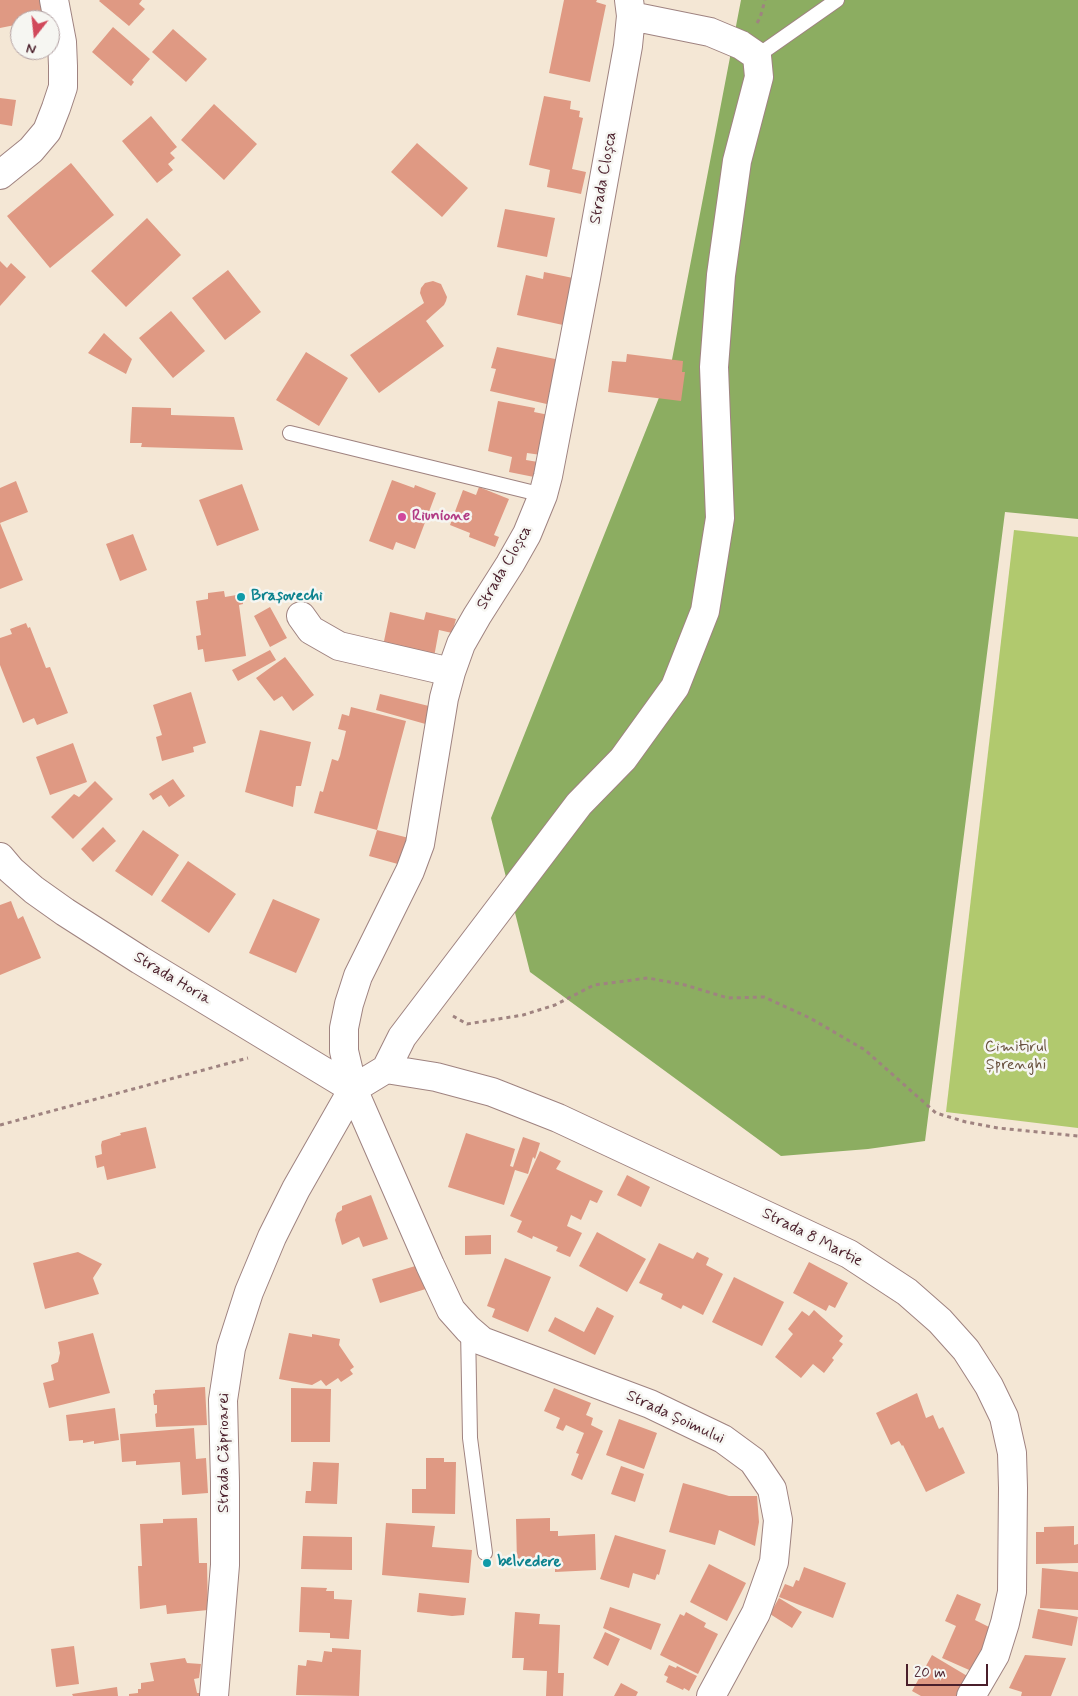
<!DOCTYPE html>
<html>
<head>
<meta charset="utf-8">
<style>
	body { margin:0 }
	#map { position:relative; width:1078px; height:1696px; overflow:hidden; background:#f4e7d5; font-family:Mynerve,sans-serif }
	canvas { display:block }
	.north { position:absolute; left:10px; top:10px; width:50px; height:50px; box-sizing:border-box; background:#f6f6f2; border:1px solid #b1a0a2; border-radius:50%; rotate:196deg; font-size:14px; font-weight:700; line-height:20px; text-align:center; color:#4a1f2b }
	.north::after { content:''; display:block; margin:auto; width:18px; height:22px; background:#d1495b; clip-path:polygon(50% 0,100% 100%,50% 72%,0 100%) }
	.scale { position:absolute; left:906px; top:1664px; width:82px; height:22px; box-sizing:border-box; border:2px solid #4a1f2b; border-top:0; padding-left:6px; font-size:15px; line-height:18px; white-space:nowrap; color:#4a1f2b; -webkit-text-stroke:4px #f6f6f2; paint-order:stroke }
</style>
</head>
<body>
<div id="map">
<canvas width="1078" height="1696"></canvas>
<div class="north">N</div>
<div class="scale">20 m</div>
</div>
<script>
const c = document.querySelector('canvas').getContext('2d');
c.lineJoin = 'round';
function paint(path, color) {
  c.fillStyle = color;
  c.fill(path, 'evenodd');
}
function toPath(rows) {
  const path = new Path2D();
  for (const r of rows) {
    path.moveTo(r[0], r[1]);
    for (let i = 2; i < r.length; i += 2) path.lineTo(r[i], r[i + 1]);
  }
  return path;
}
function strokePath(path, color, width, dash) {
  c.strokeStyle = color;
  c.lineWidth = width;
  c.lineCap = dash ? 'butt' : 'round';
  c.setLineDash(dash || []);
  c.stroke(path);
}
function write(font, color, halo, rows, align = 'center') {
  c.font = font + ' Mynerve,sans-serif';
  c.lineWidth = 5;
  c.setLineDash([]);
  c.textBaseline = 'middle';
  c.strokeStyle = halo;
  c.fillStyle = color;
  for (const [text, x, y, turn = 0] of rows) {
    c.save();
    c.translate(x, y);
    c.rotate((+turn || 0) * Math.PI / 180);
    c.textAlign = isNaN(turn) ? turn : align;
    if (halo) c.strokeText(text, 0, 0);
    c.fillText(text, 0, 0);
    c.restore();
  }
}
const green = toPath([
	[1014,530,1078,537,1078,1128,946,1112]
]);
const forest = toPath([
	[741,0,1078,0,1078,519,1005,512,925,1141,868,1149,781,1156,530,972,491,818,670,370]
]);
const building = toPath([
	[0,0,43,0,47,19,20,20,20,24,0,28],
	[100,0,142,0,139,4,145,9,129,26,99,1],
	[564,0,597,0,596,2,606,5,590,82,549,73],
	[113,27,150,59,132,80,134,82,131,86,92,52],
	[173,29,207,59,186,82,152,52],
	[544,96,571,101,570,109,580,111,579,117,583,118,572,169,586,172,581,194,547,187,550,170,529,165],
	[0,98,16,100,12,126,0,124],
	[214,104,257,144,224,180,181,140],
	[151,116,177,147,170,153,175,158,168,164,173,170,157,183,122,141],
	[417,143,468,188,442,217,391,172],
	[71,163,114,215,50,268,7,216],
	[505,209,555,218,547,257,497,247],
	[147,218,181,255,126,307,91,271],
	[0,261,7,268,11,263,26,277,0,306],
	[228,270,261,312,225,340,192,298],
	[544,272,573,278,563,325,517,315,526,275,543,279],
	[433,281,441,284,447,297,446,301,444,305,426,321,444,346,379,393,350,355,424,303,420,293,421,288,425,283],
	[171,311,205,351,173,378,139,338],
	[104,333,132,359,126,374,88,353],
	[497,347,560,360,551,405,490,391,496,369,491,368],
	[306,352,348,378,319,426,276,400],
	[627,354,683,361,682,372,685,372,681,401,608,392,612,361,626,362],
	[498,401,535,408,534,412,549,415,541,455,527,453,526,460,544,463,539,478,509,472,512,457,488,451],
	[132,407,171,408,171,415,234,417,243,450,141,447,142,443,130,443],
	[392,480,414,488,415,485,436,493,415,549,396,542,393,550,369,541],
	[16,481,28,512,0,523,23,580,0,589,0,488],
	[242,484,259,530,217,546,199,500],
	[479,487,509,499,494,535,499,537,495,547,469,537,470,533,450,525,463,490,476,495],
	[133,534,147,570,120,581,106,544],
	[224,591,225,597,242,594,243,604,239,605,246,656,205,662,203,649,198,650,196,636,201,635,196,601,208,599,208,593],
	[270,607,287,638,270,647,254,616],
	[390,612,424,620,426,612,456,619,452,633,439,630,434,657,383,646],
	[26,623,28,628,30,627,46,668,50,667,68,713,37,725,34,718,23,723,0,665,0,638,12,634,10,629],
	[270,650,276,660,238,681,232,670],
	[285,657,314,695,293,711,282,696,274,701,256,678],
	[191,692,206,743,193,747,194,752,162,761,156,737,162,735,153,705],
	[380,694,441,709,436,727,376,710],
	[351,707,406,721,377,830,314,813,320,791,323,792,332,759,338,761,340,756,346,731,338,729,342,714,349,716],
	[260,730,311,742,301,786,296,786,293,807,245,792],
	[73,743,87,782,50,795,36,757],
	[173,779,185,796,169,807,161,795,153,800,149,794],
	[95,781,113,799,73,839,51,817,74,794,79,797],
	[103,827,116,841,93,862,81,849],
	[143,830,179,855,152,896,115,871],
	[377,830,413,839,405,866,369,856],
	[188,861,236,894,209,933,161,901],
	[273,899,320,919,296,973,249,953],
	[11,901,18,919,23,916,41,958,0,975,0,905],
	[146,1127,156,1168,107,1180,104,1166,97,1168,95,1156,102,1154,101,1145,102,1141,121,1135,120,1133],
	[466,1133,515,1149,510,1166,513,1167,523,1137,540,1143,535,1159,533,1157,528,1174,515,1170,504,1205,448,1187],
	[540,1151,561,1161,556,1169,603,1191,597,1203,590,1200,581,1220,571,1215,567,1226,582,1233,570,1257,556,1251,558,1247,533,1236,532,1239,517,1232,522,1221,510,1216],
	[627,1175,650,1187,641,1207,617,1195],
	[371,1195,388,1239,363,1247,359,1237,342,1245,335,1220,337,1213,342,1210,342,1206],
	[597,1232,646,1259,627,1292,579,1266],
	[491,1235,491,1254,465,1255,465,1236],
	[659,1243,693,1259,697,1252,709,1258,706,1265,723,1274,703,1315,683,1305,681,1309,661,1299,663,1294,639,1283],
	[78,1252,102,1264,93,1278,99,1294,45,1309,33,1263],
	[505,1258,551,1277,528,1332,492,1317,495,1309,487,1306],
	[809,1262,848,1283,835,1308,829,1305,826,1311,793,1293],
	[422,1264,429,1288,380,1303,372,1279],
	[734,1277,784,1302,762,1346,712,1322],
	[597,1307,614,1316,595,1355,548,1331,555,1317,584,1332],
	[814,1310,843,1336,839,1341,843,1344,832,1358,834,1360,824,1373,813,1364,801,1378,775,1357,793,1334,788,1329,802,1311,809,1316],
	[93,1333,110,1393,49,1408,43,1383,54,1380,51,1365,58,1362,60,1353,58,1342],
	[289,1333,312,1337,312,1334,340,1339,339,1345,354,1367,350,1370,353,1374,341,1382,338,1378,326,1386,321,1380,312,1385,279,1379],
	[205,1387,207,1425,156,1427,155,1414,157,1413,157,1405,154,1405,153,1394,155,1393,155,1390],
	[291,1388,331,1389,330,1442,291,1442],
	[554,1388,591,1403,586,1415,593,1418,591,1425,603,1431,582,1480,571,1475,579,1454,576,1453,584,1433,566,1425,563,1431,556,1428,560,1418,544,1411],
	[917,1393,926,1418,933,1415,939,1429,943,1427,965,1473,926,1492,903,1445,902,1446,899,1441,891,1445,876,1413],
	[115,1408,119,1440,94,1444,94,1441,83,1443,83,1440,69,1441,66,1415],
	[619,1419,657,1433,644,1469,606,1455],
	[194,1428,196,1459,206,1458,208,1493,182,1495,180,1462,136,1465,136,1461,122,1462,120,1434],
	[426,1458,444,1458,444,1462,456,1462,455,1514,412,1513,412,1489,426,1489],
	[313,1462,339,1463,337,1504,305,1503,306,1491,311,1491],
	[621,1466,644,1474,635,1502,611,1494],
	[683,1483,729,1496,757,1496,759,1522,755,1546,719,1530,715,1545,669,1532],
	[197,1518,199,1563,207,1563,208,1610,167,1614,166,1605,140,1609,138,1566,142,1566,140,1524,163,1523,163,1519],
	[550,1518,550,1531,558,1531,558,1536,595,1534,596,1570,555,1572,555,1561,517,1562,516,1519],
	[386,1523,435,1526,432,1547,472,1550,469,1583,382,1575],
	[1074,1526,1074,1545,1078,1544,1078,1563,1036,1564,1036,1532,1044,1532,1044,1527],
	[615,1535,666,1550,659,1575,657,1574,655,1580,633,1573,629,1588,600,1579],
	[303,1536,352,1537,352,1570,301,1569],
	[709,1564,746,1583,727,1621,690,1602],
	[804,1567,846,1583,833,1618,779,1597,785,1584,793,1587,796,1580,799,1581],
	[1042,1568,1078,1572,1078,1610,1040,1608],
	[301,1587,327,1588,326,1591,334,1591,334,1599,352,1600,349,1639,330,1638,330,1633,299,1632],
	[419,1593,466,1598,464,1615,452,1616,417,1612],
	[957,1594,981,1604,975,1620,995,1630,976,1673,942,1658,956,1626,945,1621],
	[779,1598,802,1612,792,1628,770,1614],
	[610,1607,661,1624,651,1650,603,1628],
	[1038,1609,1078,1617,1072,1646,1032,1638],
	[515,1612,540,1614,539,1624,560,1625,558,1673,564,1673,563,1696,546,1696,547,1671,523,1670,524,1658,512,1658],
	[686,1612,706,1623,704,1627,718,1634,698,1674,660,1655,680,1614,684,1616],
	[605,1632,620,1639,608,1666,593,1658],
	[74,1646,79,1684,56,1687,51,1649],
	[332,1648,361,1650,359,1696,296,1695,298,1665,306,1666,307,1660,322,1662,324,1651,332,1652],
	[932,1655,974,1680,965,1696,921,1696,912,1691],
	[1025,1655,1066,1658,1051,1696,1021,1696,1022,1692,1009,1688],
	[185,1658,187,1663,201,1664,199,1678,194,1679,197,1693,200,1693,200,1696,129,1696,129,1694,138,1693,138,1689,141,1689,141,1683,154,1681,150,1663],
	[669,1665,676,1668,677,1666,697,1676,689,1691,684,1688,683,1690,666,1682,668,1677,664,1675],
	[621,1683,638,1692,636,1696,614,1696],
	[117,1687,118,1696,73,1696,72,1694]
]);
const path = toPath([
	[757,23,760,18,765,0],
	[453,1016,467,1024,523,1015,555,1005,594,985,648,978,685,985,728,998,764,997,810,1018,865,1050,936,1113,966,1122,998,1128,1078,1136],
	[0,1125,248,1058]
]);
const lane = toPath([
	[757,56,837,0],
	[290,433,543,495],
	[468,1329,470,1438,485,1553]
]);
const street = toPath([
	[629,0,631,16,628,46,586,278,548,476,543,495,527,534,510,564,477,616,461,644,451,672,444,698,420,844,410,871,358,976,349,1004,344,1028,344,1051,353,1089,430,1265,451,1310,468,1329,482,1341,650,1404,723,1439,753,1461,772,1489,778,1520,774,1562,756,1613,711,1696],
	[0,175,31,150,47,131,56,108,63,87,63,66,62,42,54,0],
	[301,616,311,630,339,646,451,672],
	[0,857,11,870,34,890,65,912,140,960,353,1089],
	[386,1069,402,1037,579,804,623,759,675,687,705,611,720,518,714,367,721,275,737,161,759,77,757,56,741,45,710,32,631,16],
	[214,1696,225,1565,225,1482,223,1400,231,1348,249,1292,272,1237,296,1189,353,1089,386,1069,436,1077,492,1092,558,1118,849,1254,907,1292,940,1321,966,1350,989,1386,1004,1417,1012,1453,1013,1488,1012,1592,1005,1623,995,1655,971,1696]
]);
const markers = [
	[402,517,5,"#d1479c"],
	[241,597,5,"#0f9aa8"],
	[487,1563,5,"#0f9aa8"]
];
const streetNames = [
	["Strada Cloșca",604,178,-80],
	["Strada Cloșca",505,568,-60],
	["Strada Horia",172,979,31],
	["Strada 8 Martie",812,1238,27],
	["Strada Șoimului",675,1418,25],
	["Strada Căprioarei",225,1453,-90]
];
const hotelNames = [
	["Riunione",412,517]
];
const cultureNames = [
	["Brașovechi",251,597],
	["belvedere",497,1563]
];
const parkNames = [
	["Cimitirul",1016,1048],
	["Șprenghi",1016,1066]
];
paint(green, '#b1c96e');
paint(forest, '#8cad61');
paint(building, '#df9983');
strokePath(lane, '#9f8380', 16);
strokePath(street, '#9f8380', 30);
strokePath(path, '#9f8380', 3, [4, 4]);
strokePath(lane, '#fff', 14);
strokePath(street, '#fff', 28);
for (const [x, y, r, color] of markers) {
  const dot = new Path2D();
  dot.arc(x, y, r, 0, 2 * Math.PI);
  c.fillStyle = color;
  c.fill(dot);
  strokePath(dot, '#f6f6f2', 2);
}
write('16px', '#4a1f2b', '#f6f6f2', streetNames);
write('bold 16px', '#b23c85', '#f6f6f2', hotelNames, 'left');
write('bold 16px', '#0d838f', '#f6f6f2', cultureNames, 'left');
write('16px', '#69523f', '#f6f6f2', parkNames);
</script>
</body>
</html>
